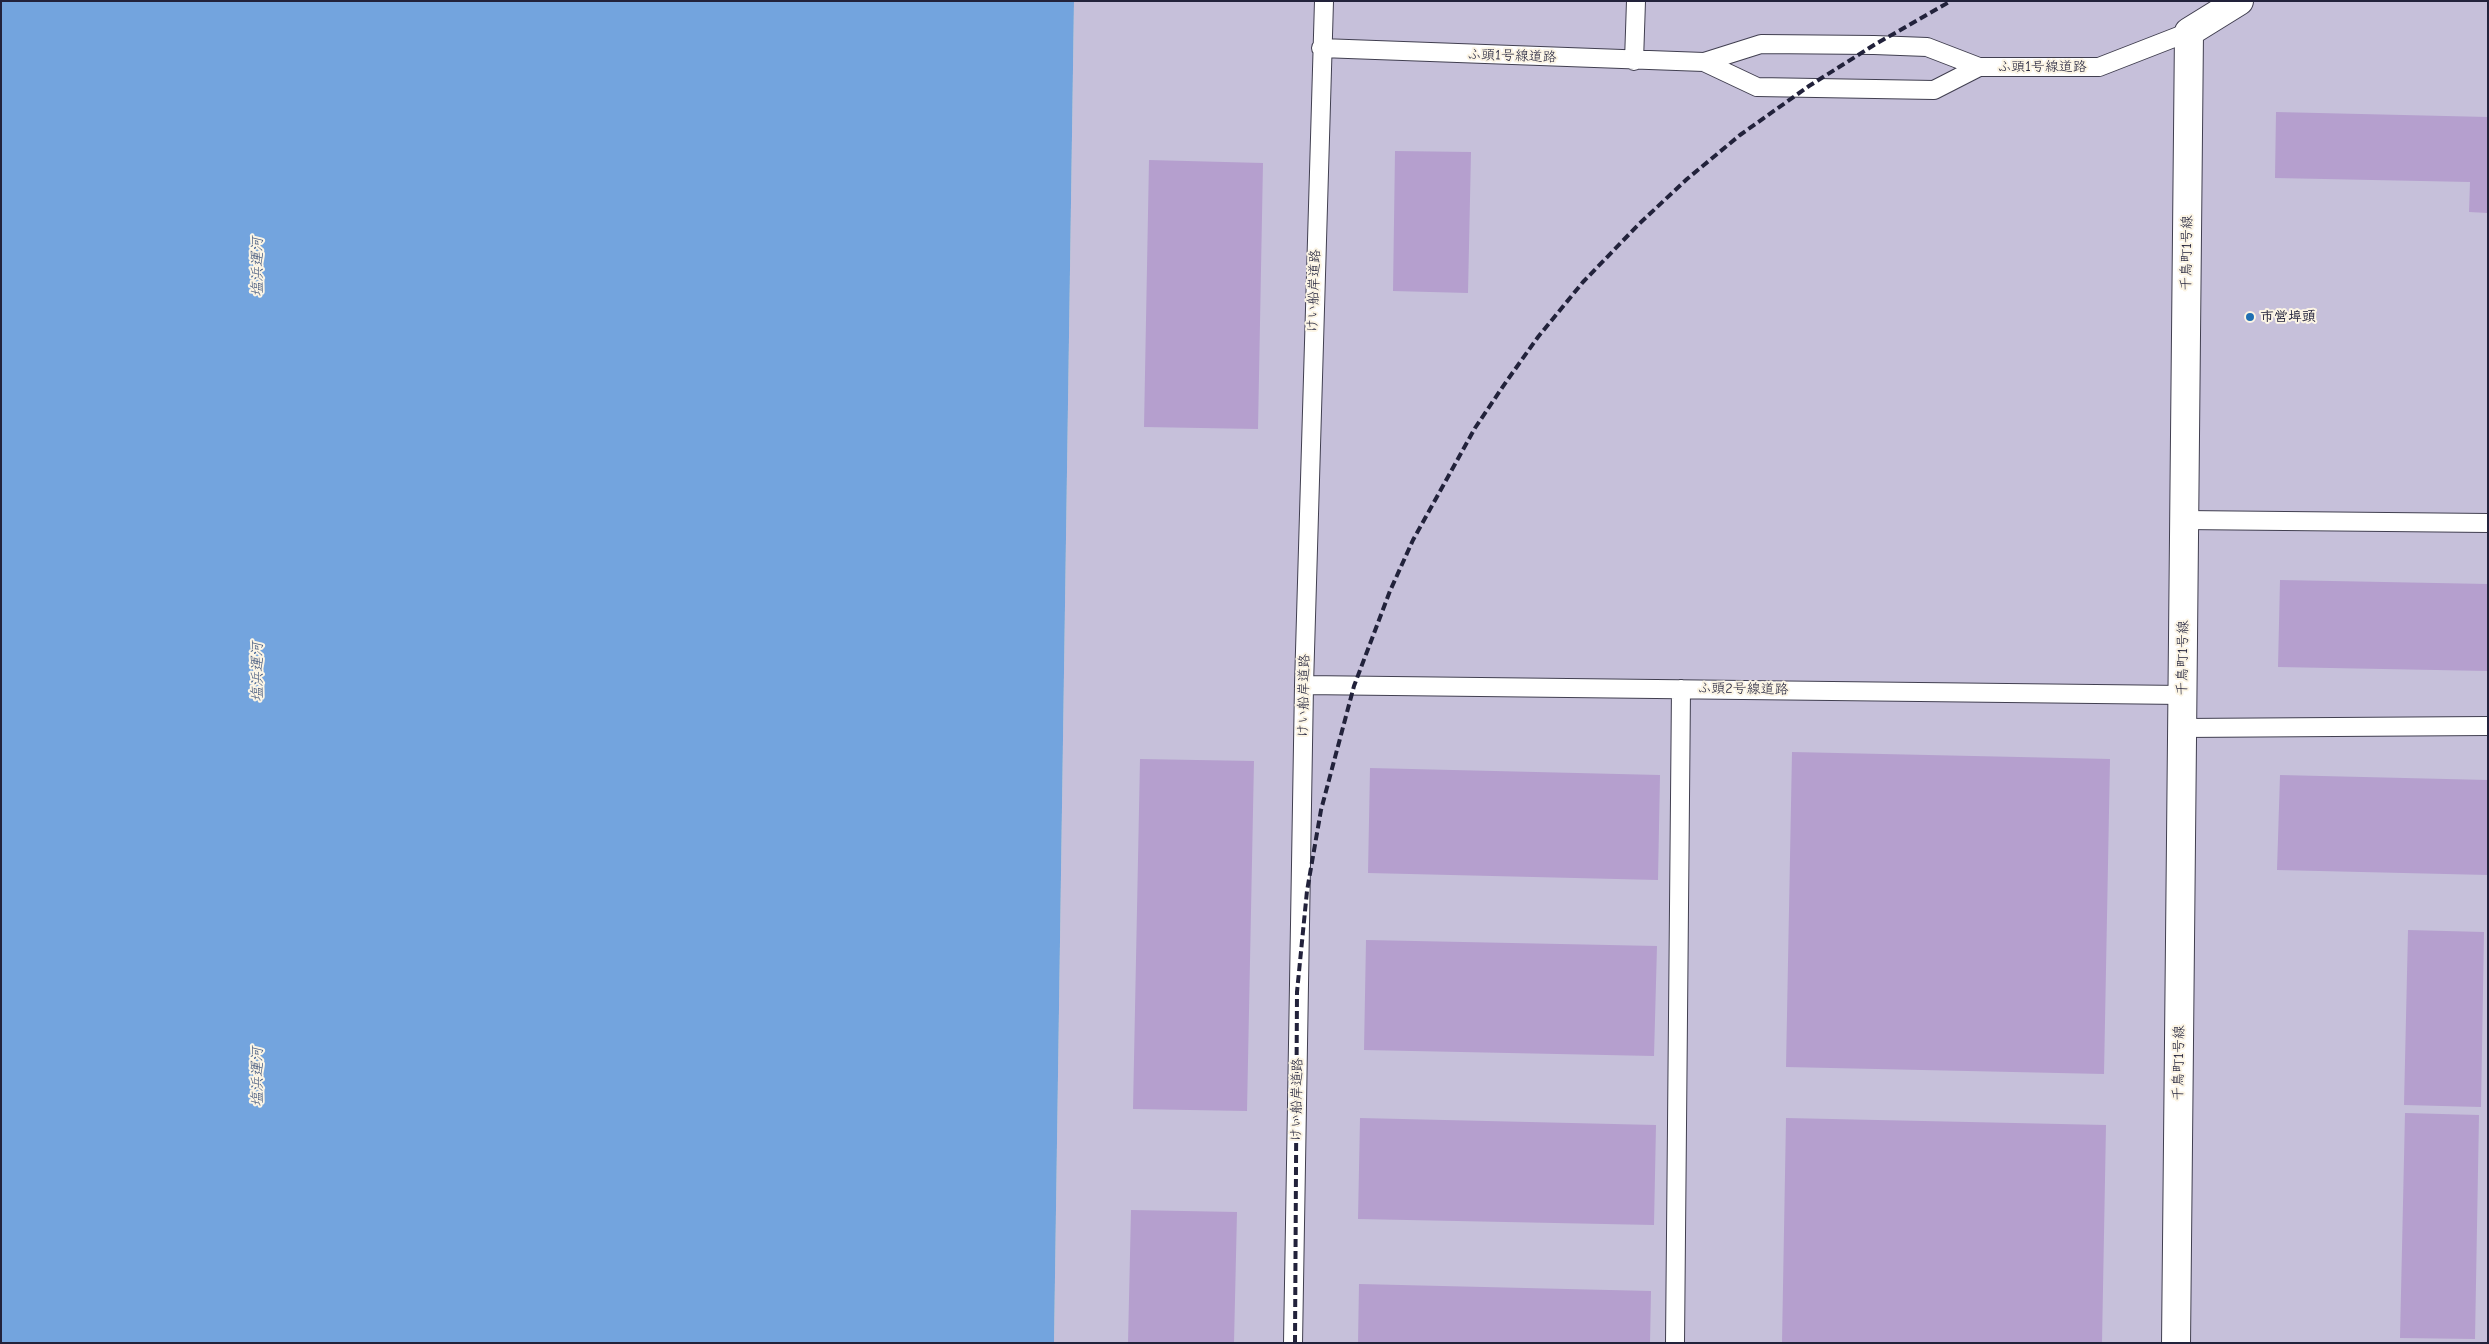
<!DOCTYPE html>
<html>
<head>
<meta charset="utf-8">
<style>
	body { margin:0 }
	#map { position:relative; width:2489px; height:1344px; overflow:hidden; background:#f2e6ca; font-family:"Comic Neue",sans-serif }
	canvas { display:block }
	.frame { position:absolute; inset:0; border:2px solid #22223b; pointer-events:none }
</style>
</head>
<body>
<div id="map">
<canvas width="2489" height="1344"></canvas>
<div class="frame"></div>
</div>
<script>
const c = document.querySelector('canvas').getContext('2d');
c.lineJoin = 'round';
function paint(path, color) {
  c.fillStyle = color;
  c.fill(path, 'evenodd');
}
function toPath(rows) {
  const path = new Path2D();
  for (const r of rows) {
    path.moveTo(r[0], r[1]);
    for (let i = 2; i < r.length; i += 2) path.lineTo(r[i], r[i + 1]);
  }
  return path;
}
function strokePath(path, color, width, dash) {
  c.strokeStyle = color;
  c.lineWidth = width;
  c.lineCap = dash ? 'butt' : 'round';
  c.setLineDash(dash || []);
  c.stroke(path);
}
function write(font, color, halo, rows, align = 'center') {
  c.font = font + ' "Comic Neue","Klee One",sans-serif';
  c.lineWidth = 4;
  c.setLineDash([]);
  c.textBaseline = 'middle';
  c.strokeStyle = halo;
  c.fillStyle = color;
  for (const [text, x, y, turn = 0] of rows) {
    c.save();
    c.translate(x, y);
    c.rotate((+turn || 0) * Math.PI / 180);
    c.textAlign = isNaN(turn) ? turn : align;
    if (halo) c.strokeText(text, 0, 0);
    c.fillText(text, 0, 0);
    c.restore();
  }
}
const industrial = toPath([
	[1074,1,2488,1,2488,1343,1054,1343]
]);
const water = toPath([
	[1,1,1074,1,1054,1343,1,1343]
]);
const building = toPath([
	[2276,112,2488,117,2488,213,2469,212,2470,182,2275,178],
	[1395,151,1471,152,1468,293,1393,291],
	[1149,160,1263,163,1258,429,1144,427],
	[2280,580,2488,584,2488,671,2278,667],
	[1792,752,2110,759,2104,1074,1786,1067],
	[1140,759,1254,761,1247,1111,1133,1109],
	[1370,768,1660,775,1658,880,1368,873],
	[2280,775,2488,780,2488,875,2277,870],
	[2408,930,2484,932,2481,1107,2404,1105],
	[1366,940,1657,946,1654,1056,1364,1050],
	[2405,1113,2479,1115,2475,1339,2400,1338],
	[1360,1118,1656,1125,1654,1225,1358,1219],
	[1786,1118,2106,1125,2102,1343,1782,1343],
	[1131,1210,1237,1212,1234,1343,1128,1343],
	[1359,1284,1651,1291,1650,1343,1358,1343]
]);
const lane = toPath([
	[1321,48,1704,62,1761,44,1874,45,1927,47,1979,67,2099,67,2189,32],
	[1634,61,1636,1],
	[1704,62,1757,87,1934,90,1979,67],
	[2184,520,2488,523],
	[1304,685,2183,695],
	[2182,728,2488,726],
	[1293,1343,1304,685,1324,1],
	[1675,1343,1681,689]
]);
const secondary = toPath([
	[2176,1343,2189,32,2239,1]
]);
const rail = toPath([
	[1295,1343,1297,992,1307,891,1321,810,1354,686,1390,591,1413,540,1475,428,1506,382,1538,337,1583,282,1639,224,1687,179,1740,135,1809,86,1874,45,1951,1]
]);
const markers = [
	[2250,317,5,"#1f6fb2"]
];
const streetNames = [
	["ふ頭1号線道路",1512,56,2],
	["ふ頭1号線道路",2042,67],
	["千鳥町1号線",2187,253,-89],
	["けい船岸道路",1314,291,-88],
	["千鳥町1号線",2183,658,-89],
	["ふ頭2号線道路",1743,689,1],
	["けい船岸道路",1304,696,-89],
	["千鳥町1号線",2179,1063,-89],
	["けい船岸道路",1297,1100,-89]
];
const poiNames = [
	["市営埠頭",2260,317]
];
const waterNames = [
	["塩浜運河",258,267,-90],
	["塩浜運河",258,672,-90],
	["塩浜運河",258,1077,-90]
];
paint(industrial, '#c6c0da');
paint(water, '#73a4de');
paint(building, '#b59fce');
strokePath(lane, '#413f50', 20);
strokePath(secondary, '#413f50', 30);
strokePath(lane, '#fff', 18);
strokePath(secondary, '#fff', 28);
strokePath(rail, '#22223b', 4, [8, 4]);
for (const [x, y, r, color] of markers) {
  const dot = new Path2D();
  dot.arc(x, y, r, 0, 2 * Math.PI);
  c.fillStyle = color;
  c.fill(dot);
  strokePath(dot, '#fcf5e5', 2);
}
write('14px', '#22223b', '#fcf5e5', streetNames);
write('bold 14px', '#22223b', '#fcf5e5', poiNames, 'left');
write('italic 15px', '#42567c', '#fcf5e5', waterNames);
</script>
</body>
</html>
